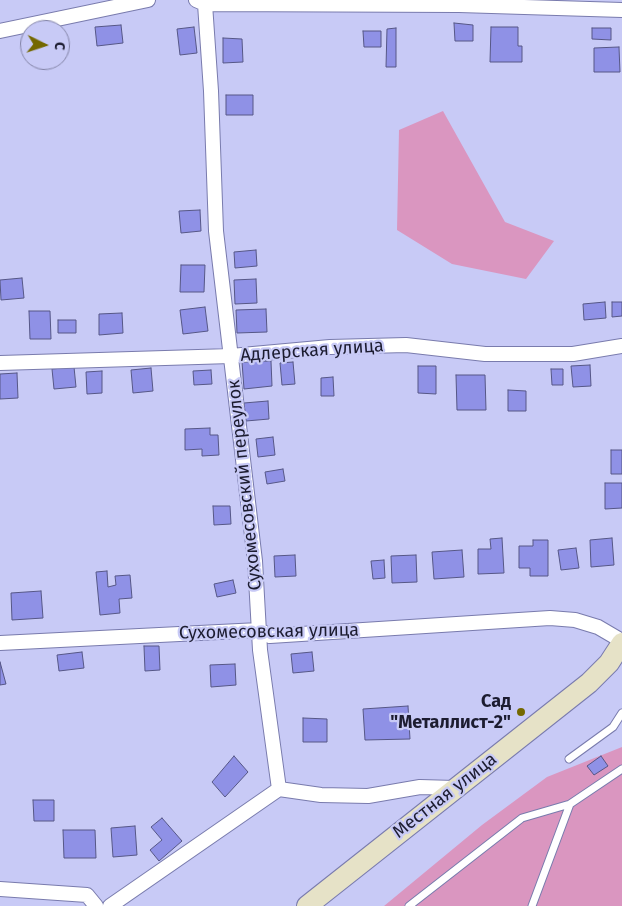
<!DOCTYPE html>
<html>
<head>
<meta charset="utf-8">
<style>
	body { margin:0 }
	#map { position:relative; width:622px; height:906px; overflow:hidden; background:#c8caf6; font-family:"Fira Sans",sans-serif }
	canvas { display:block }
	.north { position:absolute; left:20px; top:20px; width:50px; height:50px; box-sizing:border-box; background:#c8caf6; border:1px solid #8384a7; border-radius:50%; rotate:94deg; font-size:14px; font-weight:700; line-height:20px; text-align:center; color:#1c1c30 }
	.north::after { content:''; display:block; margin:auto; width:18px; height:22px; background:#746800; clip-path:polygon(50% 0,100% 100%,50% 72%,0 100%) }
</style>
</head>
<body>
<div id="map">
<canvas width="622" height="906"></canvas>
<div class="north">С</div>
</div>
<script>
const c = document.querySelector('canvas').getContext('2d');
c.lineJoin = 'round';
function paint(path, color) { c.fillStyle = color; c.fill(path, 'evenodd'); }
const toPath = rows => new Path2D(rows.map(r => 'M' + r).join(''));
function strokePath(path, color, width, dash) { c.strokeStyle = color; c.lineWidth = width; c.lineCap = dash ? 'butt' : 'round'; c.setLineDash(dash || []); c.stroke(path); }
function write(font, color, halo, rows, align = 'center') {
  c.font = font + ' "Fira Sans",sans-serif'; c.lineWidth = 4.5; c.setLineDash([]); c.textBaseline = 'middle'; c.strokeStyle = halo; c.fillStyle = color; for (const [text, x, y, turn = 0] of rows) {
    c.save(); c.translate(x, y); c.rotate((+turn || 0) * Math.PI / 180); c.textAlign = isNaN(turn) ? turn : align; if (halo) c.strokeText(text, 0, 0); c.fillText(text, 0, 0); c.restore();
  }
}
const green = toPath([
	[443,111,505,222,554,241,526,279,452,264,397,230,399,130],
	[622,747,622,906,384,906,482,825,547,777]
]);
const building = toPath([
	[454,23,473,25,473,41,455,41,454,23],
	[121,25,123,43,97,46,95,27,121,25],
	[194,27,197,53,180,55,177,29,194,27],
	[491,27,518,27,518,46,522,46,522,62,490,62,491,27],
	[396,28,396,67,386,67,387,29,396,28],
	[592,28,611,28,611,40,592,39,592,28],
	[363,31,381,31,381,47,364,47,363,31],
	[223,38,242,39,243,62,223,63,223,38],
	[619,47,620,72,594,72,594,48,619,47],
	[226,95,253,95,253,115,226,115,226,95],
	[200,210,201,231,181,233,179,211,200,210],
	[256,250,257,266,235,268,234,252,256,250],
	[181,265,205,265,204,292,180,292,181,265],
	[22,278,24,298,1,300,0,280,22,278],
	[256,279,257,303,235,304,234,280,256,279],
	[605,302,606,318,584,320,583,304,605,302],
	[612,302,622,302,622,316,612,317,612,302],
	[205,307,208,331,183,334,180,310,205,307],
	[266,309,267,332,237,333,236,310,266,309],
	[29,311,50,311,51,339,30,339,29,311],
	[122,313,123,333,99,335,99,314,122,313],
	[58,320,76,320,76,333,58,333,58,320],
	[271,361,272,386,244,389,242,362,271,361],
	[293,362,295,384,282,385,280,363,293,362],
	[590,365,591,386,573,387,571,366,590,365],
	[418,366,436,366,436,394,418,393,418,366],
	[74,367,76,387,54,389,52,369,74,367],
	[151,368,153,391,133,393,131,370,151,368],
	[551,369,563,369,563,385,552,385,551,369],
	[211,370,212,384,194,385,193,371,211,370],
	[102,371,102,393,87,394,86,372,102,371],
	[17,373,18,398,0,399,0,374,17,373],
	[456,375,485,375,486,410,457,410,456,375],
	[333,377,334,396,321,396,321,378,333,377],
	[508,390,526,391,526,411,508,411,508,390],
	[268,401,269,419,246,421,244,403,268,401],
	[210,428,210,435,218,435,219,455,202,456,202,449,185,450,185,429,210,428],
	[273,437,275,455,258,457,256,439,273,437],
	[611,450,622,450,622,474,611,474,611,450],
	[283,469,285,481,267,484,265,472,283,469],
	[605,483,622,483,622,508,605,509,605,483],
	[213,506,230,506,231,524,214,525,213,506],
	[502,538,504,573,478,574,478,549,491,549,490,539,502,538],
	[612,538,614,565,591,567,590,540,612,538],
	[533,540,548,540,548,576,530,576,530,568,519,568,519,546,533,546,533,540],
	[576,548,579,568,561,570,558,550,576,548],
	[462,550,464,577,434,579,432,552,462,550],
	[295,555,296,576,275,577,274,556,295,555],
	[416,555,417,582,392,583,391,556,416,555],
	[384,560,385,578,373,579,371,561,384,560],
	[107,571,108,587,116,585,115,576,130,575,132,598,119,599,120,613,100,615,96,572,107,571],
	[233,580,236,593,217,597,214,584,233,580],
	[41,591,43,618,12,620,11,593,41,591],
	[144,646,159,646,160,670,145,671,144,646],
	[82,652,84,668,59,671,57,655,82,652],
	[312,652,314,671,293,673,291,654,312,652],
	[0,662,6,684,0,685,0,662],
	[235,664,236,685,211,687,210,665,235,664],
	[408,706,410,739,365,740,363,709,408,706],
	[303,718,327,719,327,742,303,742,303,718],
	[234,756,248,772,225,797,212,782,234,756],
	[601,756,608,766,594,775,587,766,601,756],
	[33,800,54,800,54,821,34,821,33,800],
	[162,818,182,841,159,861,150,850,162,840,151,827,162,818],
	[135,826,137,855,113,857,111,828,135,826],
	[63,830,95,830,96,858,64,858,63,830]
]);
const lane = toPath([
	[569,759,613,727,622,713],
	[409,906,522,818,570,804],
	[532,906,570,804,622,769]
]);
const street = toPath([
	[196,0,205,4,459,5,622,10],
	[205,4,211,91,216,231,255,561,260,650,279,789,321,795,368,796,420,787,455,788],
	[0,31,148,0],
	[0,363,231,356,330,347,406,345,485,354,573,354,622,346],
	[0,643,259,630,270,636,550,618,575,620,598,627,622,641],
	[0,889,87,895,96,906],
	[110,906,279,789]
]);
const secondary = toPath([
	[307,906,589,683,609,663,622,643]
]);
const markers = [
	[521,712,5,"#746800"]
];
const streetNames = [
	["Адлерская улица",312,351,-4],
	["Сухомесовский переулок",245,485,-96],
	["Сухомесовская улица",269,632,-1],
	["Местная улица",445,796,-38]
];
const poiNames = [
	["Сад",511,702],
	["\"Металлист-2\"",511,723]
];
paint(green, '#da96c0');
paint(building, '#8f91e6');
strokePath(building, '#565786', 1);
strokePath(lane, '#797bad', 9);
strokePath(street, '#797bad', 16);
strokePath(secondary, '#797bad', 22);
strokePath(lane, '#fff', 7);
strokePath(street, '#fff', 14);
strokePath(secondary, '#e6e2c7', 20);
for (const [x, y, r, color] of markers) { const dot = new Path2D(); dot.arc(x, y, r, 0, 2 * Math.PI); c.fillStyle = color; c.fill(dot); strokePath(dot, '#c8caf6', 2); }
write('18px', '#1c1c30', '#c8caf6', streetNames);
write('bold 18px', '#1c1c30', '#c8caf6', poiNames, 'right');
</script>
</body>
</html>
